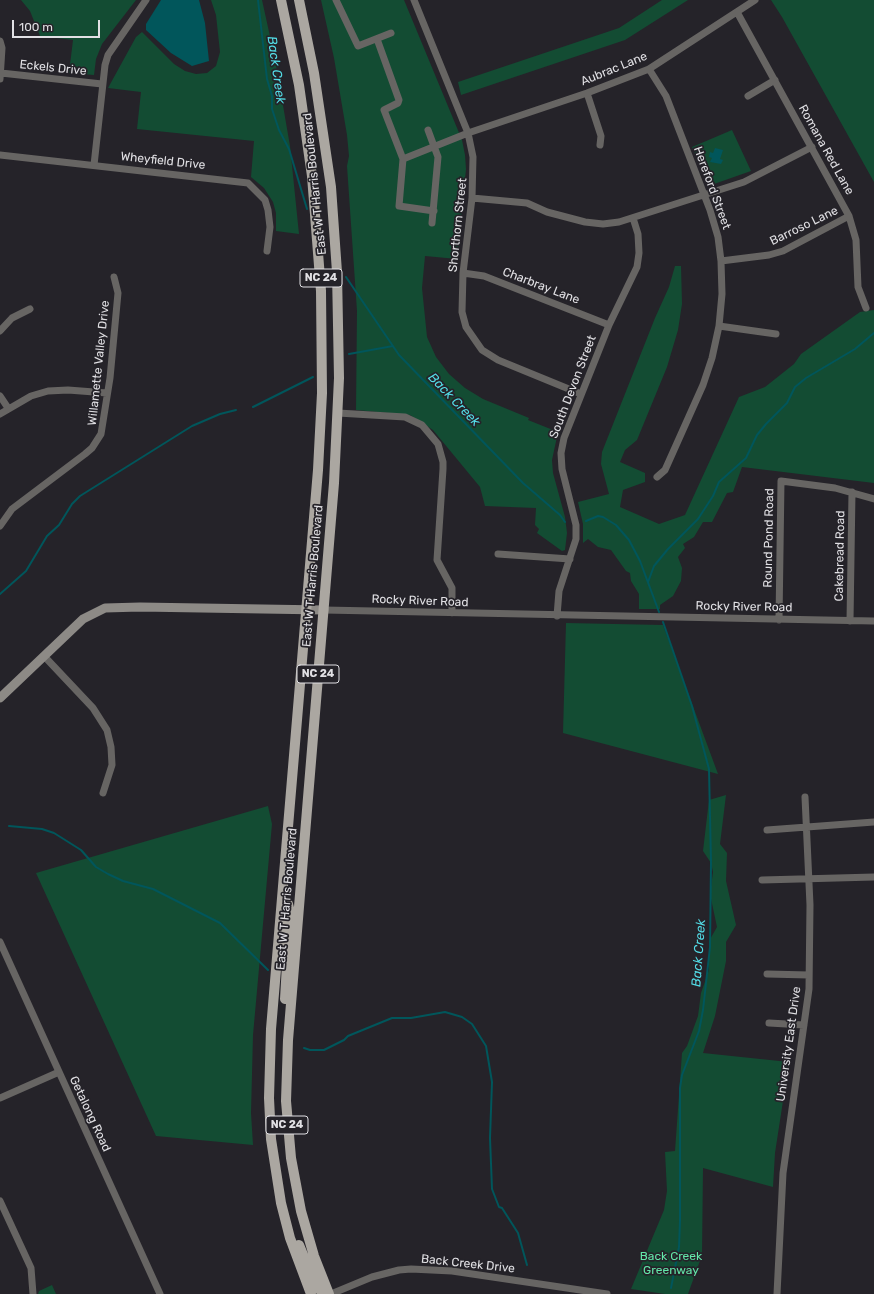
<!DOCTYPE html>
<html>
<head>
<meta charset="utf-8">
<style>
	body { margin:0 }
	#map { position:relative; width:874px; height:1294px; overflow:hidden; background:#252329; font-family:Rubik,sans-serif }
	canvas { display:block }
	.scale { position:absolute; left:12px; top:20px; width:88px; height:18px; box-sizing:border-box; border:2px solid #e1e0e4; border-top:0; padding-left:5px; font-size:12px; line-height:14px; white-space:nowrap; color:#e1e0e4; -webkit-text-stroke:3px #252329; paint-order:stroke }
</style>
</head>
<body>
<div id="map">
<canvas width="874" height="1294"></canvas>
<div class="scale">100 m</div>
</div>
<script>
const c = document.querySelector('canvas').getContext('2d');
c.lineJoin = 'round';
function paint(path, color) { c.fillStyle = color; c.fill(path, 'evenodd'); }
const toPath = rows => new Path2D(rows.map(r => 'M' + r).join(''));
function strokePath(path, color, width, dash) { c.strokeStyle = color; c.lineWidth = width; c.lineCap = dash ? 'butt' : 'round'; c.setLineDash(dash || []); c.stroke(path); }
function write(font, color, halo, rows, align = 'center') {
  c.font = font + ' Rubik,sans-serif'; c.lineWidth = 3.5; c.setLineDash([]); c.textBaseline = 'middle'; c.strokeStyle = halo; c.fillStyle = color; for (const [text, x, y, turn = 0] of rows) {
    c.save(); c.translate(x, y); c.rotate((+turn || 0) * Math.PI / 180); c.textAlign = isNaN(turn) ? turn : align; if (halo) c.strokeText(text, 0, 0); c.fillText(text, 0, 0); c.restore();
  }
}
const green = toPath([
	[21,0,136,0,102,44,96,59,94,75,69,73,73,40,40,36,30,11],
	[211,0,262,0,275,59,290,146,299,234,276,231,276,213,273,202,264,188,251,177,254,141,137,129,141,92,108,88,136,37,142,32,174,64,185,71,196,74,207,73,216,66,220,52,216,15],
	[321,0,404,0,462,140,465,155,466,169,457,259,425,256,422,288,427,337,436,357,449,374,465,388,483,399,529,418,528,420,558,432,552,460,553,473,565,517,567,533,565,550,562,551,537,533,539,529,535,525,536,508,485,506,480,487,433,430,410,415,356,410,357,311,347,166,349,156,347,135,334,58],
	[662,0,688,0,625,40,461,95,458,82,619,28],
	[771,0,874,0,874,182,782,17],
	[732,130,751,171,714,184,709,183,692,147],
	[675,266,681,266,682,304,678,330,667,367,637,440,625,450,620,462,645,473,645,482,623,490,620,507,659,524,685,515,739,397,765,387,794,364,801,354,860,312,874,310,874,483,742,467,733,492,727,493,712,522,703,522,694,537,683,544,685,548,678,557,682,568,681,581,673,596,660,605,660,609,639,609,639,594,631,581,630,573,626,571,611,550,598,547,588,539,583,543,583,524,578,502,609,494,601,464,602,452,655,318,669,287],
	[566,623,663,625,718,774,563,733],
	[726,795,720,844,727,853,726,881,736,925,726,942,726,961,715,1016,703,1053,789,1062,775,1153,773,1187,703,1168,702,1255,688,1294,665,1294,631,1289,664,1210,667,1191,665,1152,675,1151,682,1053,687,1046,698,1016,701,993,709,970,709,941,717,927,710,894,713,872,711,863,703,851,709,800],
	[268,806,272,824,253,1035,251,1113,253,1145,156,1136,36,873],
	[52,1285,56,1294,38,1294,39,1291]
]);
const water = toPath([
	[161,0,199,0,205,23,209,61,192,66,171,53,146,30,146,24],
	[715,148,723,150,720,159,723,160,721,164,710,162,712,158,709,157,710,152,713,153]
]);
const stream = toPath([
	[258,0,267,79,272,96,272,109,279,130,289,149,307,209],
	[346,277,399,355,523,483,560,515,565,522],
	[349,354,393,346],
	[253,407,313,377],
	[586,521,598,516,603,517,616,525,629,540,640,561,659,612],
	[648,582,654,566,668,549,698,519,713,496,719,482,746,458,757,435,766,424,787,403,795,387,806,378,855,349,874,333],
	[0,594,26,571,47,536,59,525,72,504,80,496,192,426,220,414,236,410],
	[663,622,692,706,709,769,711,863,710,947,703,1010,699,1031,682,1075,680,1088,680,1221,679,1247,671,1288],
	[9,826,42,829,54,833,81,850,96,867,108,874,123,881,153,889,220,923,268,970],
	[304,1048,310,1050,324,1050,344,1040,348,1036,392,1018,411,1018,445,1012,462,1017,472,1024,486,1046,492,1082,490,1138,492,1189,499,1207,502,1208,518,1233,527,1265]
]);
const street = toPath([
	[336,0,358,46,391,33],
	[414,0,468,133,473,157,472,198,463,273,462,312,466,327,482,350,498,360,581,394],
	[737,12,849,216,856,240,858,287,866,308],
	[377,39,399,100,398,103,384,110,403,159,399,206,434,211],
	[0,41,2,48,0,79],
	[649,69,666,96,710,210,718,237,721,261,722,294,719,326,712,358,703,385,665,470,657,477],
	[1,73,102,84],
	[587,93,601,136,600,145],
	[748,96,775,80],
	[428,130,438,157,432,223],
	[0,155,248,183,265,200,268,210,270,227,267,251],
	[403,159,468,133,587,93,649,69,755,0],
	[94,165,105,65,108,55,146,0],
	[472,198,527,203,547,212,585,222,603,224,619,222,744,182,812,147],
	[721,261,769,255,783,251,849,216],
	[463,273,484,276,609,325],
	[719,326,776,334],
	[0,331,12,318,30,309],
	[0,396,8,408],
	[338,413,405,417,422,425,438,444,443,462,443,469,437,560,452,588,452,613],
	[0,414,31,396,48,391,68,390,107,393],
	[0,526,12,509,85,454,92,448,101,434,110,378,118,293,114,277],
	[498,554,570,559],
	[324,610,874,621],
	[557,616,559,591,576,539,576,525,562,469,561,453,564,438,609,325,637,267,639,253,638,234,633,218],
	[779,620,781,481,835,488,874,499],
	[850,621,852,492],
	[44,656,93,708,107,730,111,747,112,765,103,793],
	[767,830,874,822],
	[762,880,874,877],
	[0,942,160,1294],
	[767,974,809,975],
	[769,1023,804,1025],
	[0,1098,59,1072],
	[0,1201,31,1268,33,1294],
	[331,1294,372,1277,399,1270,411,1269,452,1271,607,1294],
	[777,1294,783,1173,809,989,810,905,805,797]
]);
const secondary = toPath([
	[0,698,83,619,105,608,140,607,324,610]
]);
const primary = toPath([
	[281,0,299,85,312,176,321,291,322,393,318,470,271,1029,269,1098,271,1139,281,1203,290,1238,311,1294],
	[299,0,314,73,331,187,337,272,339,378,334,483,288,1040,286,1101,291,1158,301,1211,314,1256,329,1294],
	[282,901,288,904,290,912,285,999],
	[299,1245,315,1284,320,1290,328,1294]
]);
const shields = [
	[321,278,42],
	[318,674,42],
	[287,1125,42]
];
const shieldNames = [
	["NC 24",321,278],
	["NC 24",318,674],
	["NC 24",287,1125]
];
const streetNames = [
	["Eckels Drive",53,68,6],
	["Aubrac Lane",614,69,-22],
	["Romana Red Lane",826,150,61],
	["Wheyfield Drive",163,161,6],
	["East W T Harris Boulevard",315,184,-96],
	["Hereford Street",712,188,70],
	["Shorthorn Street",458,225,-84],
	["Barroso Lane",804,226,-26],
	["Charbray Lane",541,286,21],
	["Willamette Valley Drive",99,363,-84],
	["South Devon Street",573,387,-69],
	["Round Pond Road",769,538,-89],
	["Cakebread Road",840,556,-89],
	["East W T Harris Boulevard",313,576,-85],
	["Rocky River Road",420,601,2],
	["Rocky River Road",744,607,1],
	["East W T Harris Boulevard",287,899,-85],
	["University East Drive",789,1044,-82],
	["Getalong Road",90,1114,65],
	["Back Creek Drive",468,1264,6]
];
const parkNames = [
	["Back Creek",671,1257],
	["Greenway",671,1271]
];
const waterNames = [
	["Back Creek",276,70,82],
	["Back Creek",454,400,46],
	["Back Creek",699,953,-86]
];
paint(green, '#134c33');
paint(water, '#01565b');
strokePath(stream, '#01565b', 2);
strokePath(street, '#676563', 7);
strokePath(secondary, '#8d8a86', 9);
strokePath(primary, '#aba7a1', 10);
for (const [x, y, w] of shields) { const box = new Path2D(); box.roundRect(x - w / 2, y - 9, w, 18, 3); c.fillStyle = '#252329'; c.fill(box); strokePath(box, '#e1e0e4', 1); }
write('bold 11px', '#e1e0e4', null, shieldNames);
write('12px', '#e1e0e4', '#252329', streetNames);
write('12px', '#63e7a9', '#252329', parkNames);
write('italic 13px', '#53dce6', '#252329', waterNames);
</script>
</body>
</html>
